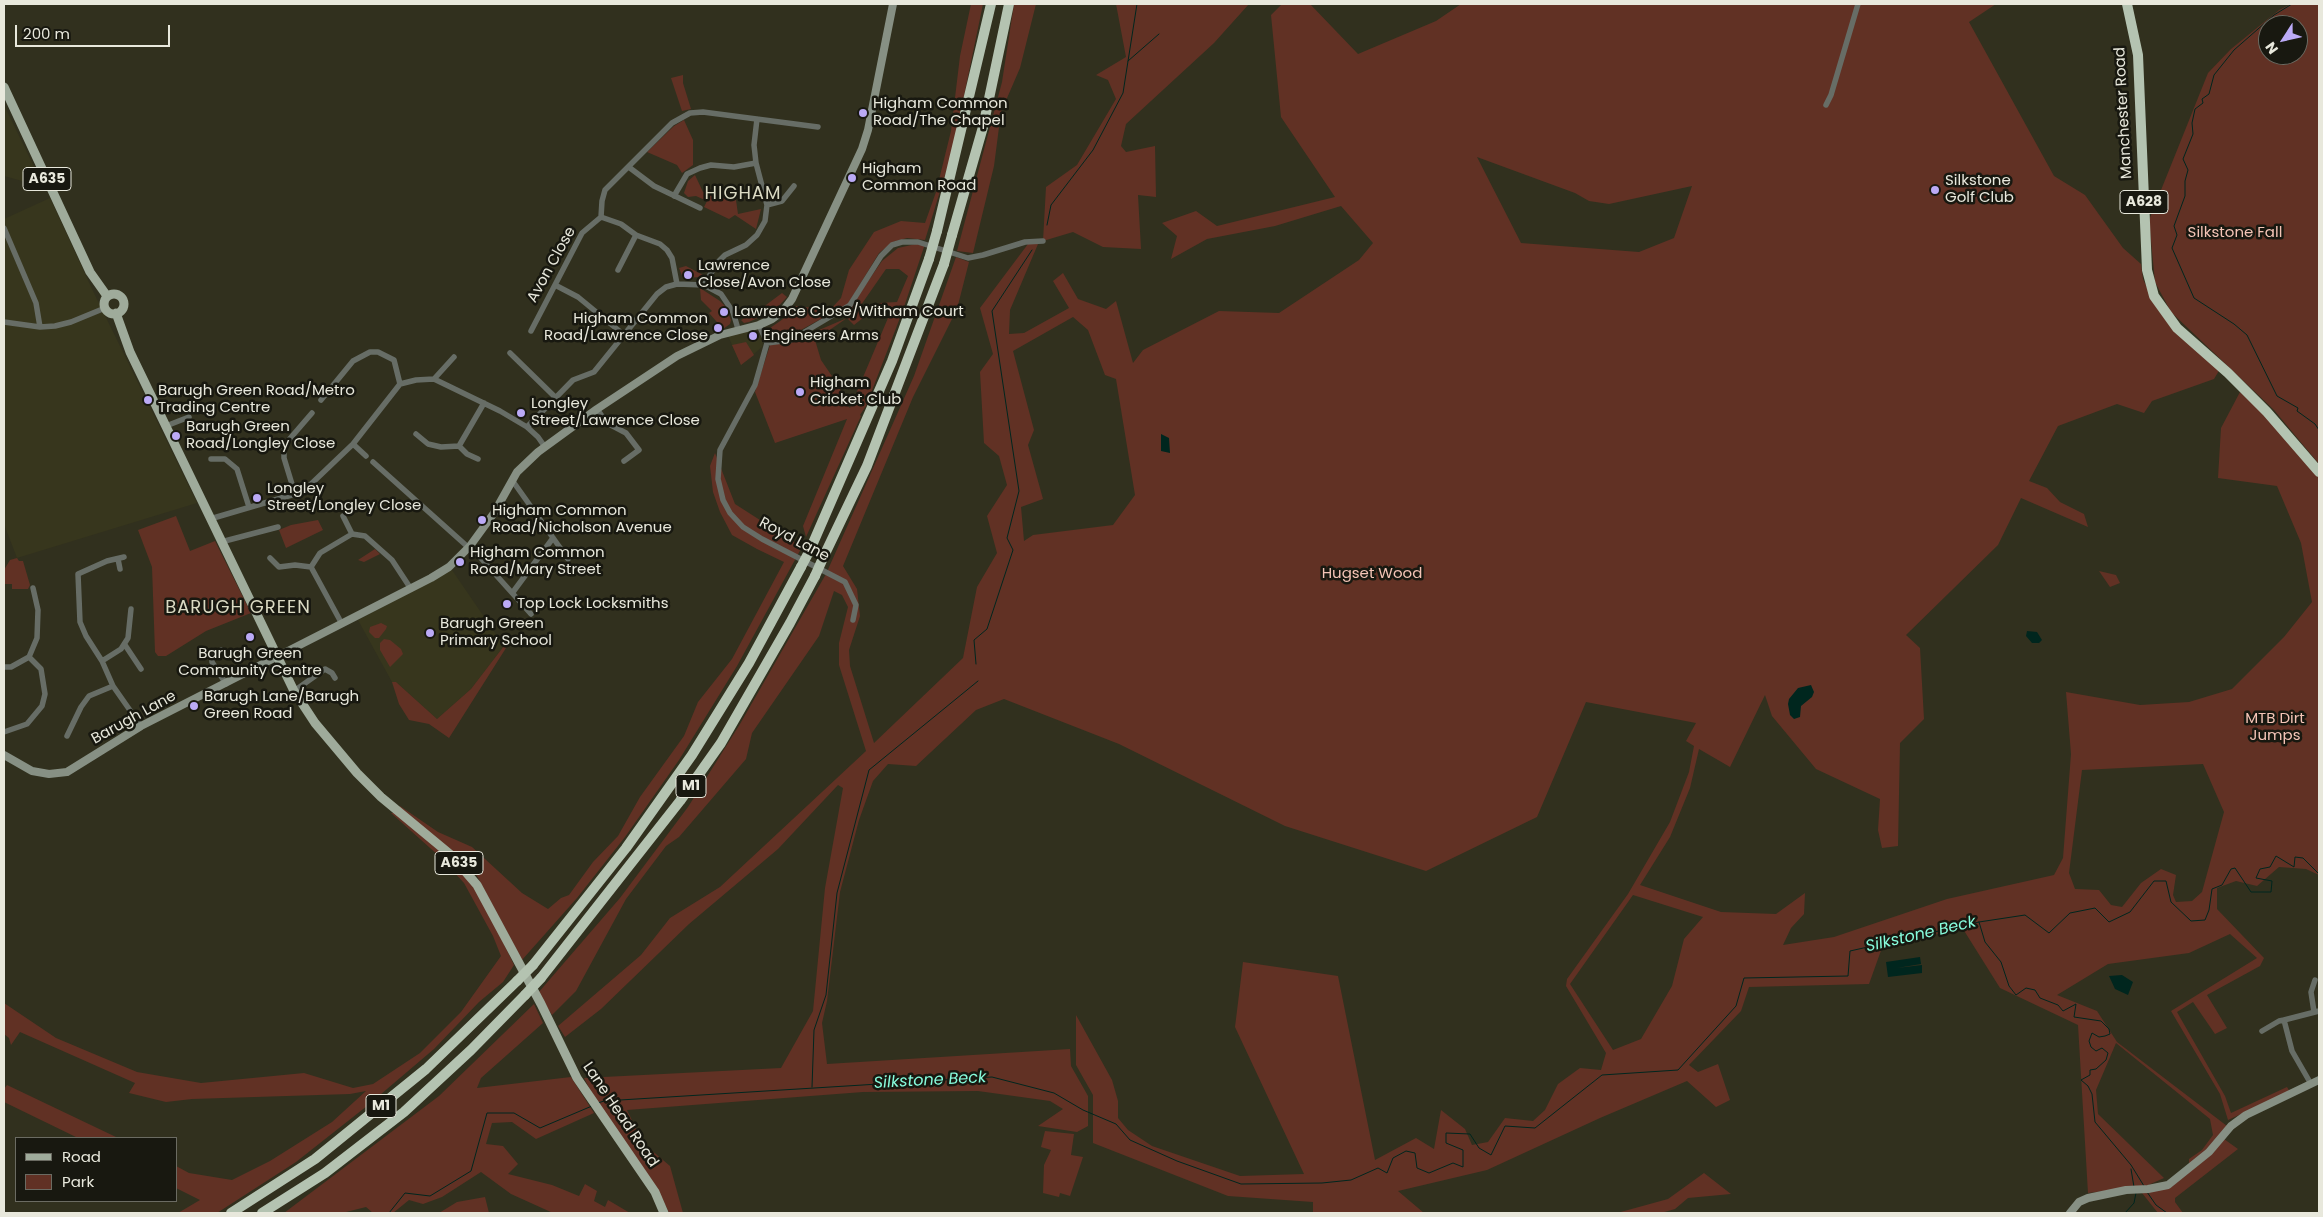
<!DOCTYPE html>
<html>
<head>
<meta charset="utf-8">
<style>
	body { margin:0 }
	#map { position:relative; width:2323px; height:1217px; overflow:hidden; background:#31301e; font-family:Poppins,sans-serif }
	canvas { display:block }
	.frame { position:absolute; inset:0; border:5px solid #e8e8dc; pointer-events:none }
	.legend { position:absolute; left:15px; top:1137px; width:162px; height:65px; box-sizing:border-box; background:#181810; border:1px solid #6b6b62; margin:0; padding:6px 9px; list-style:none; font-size:15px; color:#e8e8dc }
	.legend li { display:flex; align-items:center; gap:10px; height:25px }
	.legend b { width:25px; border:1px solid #6b6b62 }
	.north { position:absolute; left:2258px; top:15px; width:50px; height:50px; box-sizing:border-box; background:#181810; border:1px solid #6b6b62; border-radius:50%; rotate:235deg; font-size:14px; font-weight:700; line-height:20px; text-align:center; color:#e8e8dc }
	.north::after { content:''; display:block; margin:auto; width:18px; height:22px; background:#bbaaf6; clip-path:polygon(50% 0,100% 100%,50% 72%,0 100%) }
	.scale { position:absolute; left:15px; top:25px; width:155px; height:22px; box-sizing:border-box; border:2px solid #e8e8dc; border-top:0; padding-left:6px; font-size:15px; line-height:18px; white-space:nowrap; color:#e8e8dc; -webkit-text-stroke:4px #181810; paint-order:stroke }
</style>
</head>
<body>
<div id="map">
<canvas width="2323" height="1217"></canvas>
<div class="frame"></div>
<ul class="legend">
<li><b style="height:6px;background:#9fab9b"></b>Road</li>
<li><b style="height:14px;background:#613124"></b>Park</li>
</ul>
<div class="north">N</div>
<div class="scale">200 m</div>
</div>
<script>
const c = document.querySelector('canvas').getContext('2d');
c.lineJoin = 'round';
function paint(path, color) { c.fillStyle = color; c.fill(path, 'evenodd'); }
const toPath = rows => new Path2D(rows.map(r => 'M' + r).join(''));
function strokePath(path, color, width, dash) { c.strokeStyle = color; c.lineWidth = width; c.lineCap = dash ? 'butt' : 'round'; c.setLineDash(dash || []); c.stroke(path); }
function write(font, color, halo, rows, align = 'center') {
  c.font = font + ' Poppins,sans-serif'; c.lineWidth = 5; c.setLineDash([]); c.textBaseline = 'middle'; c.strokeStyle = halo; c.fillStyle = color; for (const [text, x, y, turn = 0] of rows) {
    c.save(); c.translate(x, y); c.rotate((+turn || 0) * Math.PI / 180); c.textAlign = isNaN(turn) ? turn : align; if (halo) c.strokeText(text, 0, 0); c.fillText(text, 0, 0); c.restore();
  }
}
const built = toPath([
	[4,105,44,187,4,176],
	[50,198,93,291,197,503,17,558,4,524,4,219],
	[754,328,763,339,762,347,741,365,728,336],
	[452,570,504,646,471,689,437,719,396,682,392,682,358,620]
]);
const green = toPath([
	[971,4,983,4,953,149,925,240,907,238,893,242,879,253,848,304,790,336,768,337,770,328,783,319,796,306,815,308,827,313,841,298,849,270,874,232,901,221,925,223,936,192,951,131,960,56],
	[1014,4,1036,4,1020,68,1001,112,994,166,973,253,957,251,1002,82],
	[1116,4,1249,4,1214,43,1126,124,1121,146,1126,152,1155,146,1156,197,1138,195,1141,249,1103,247,1073,232,1043,241,1046,187,1077,165,1116,99,1108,80,1096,75,1126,57],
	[1282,4,1310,4,1358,54,1436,21,1461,4,1996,4,1969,22,2054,176,2085,195,2123,248,2141,264,2143,279,2151,296,2220,369,2214,379,2152,401,2144,413,2117,404,2058,426,2029,481,2047,488,2060,502,2084,514,2088,527,2021,498,1998,545,1906,635,1920,648,1924,719,1900,743,1898,846,1882,848,1878,830,1880,799,1816,769,1772,716,1765,695,1730,767,1699,749,1690,788,1670,837,1640,885,1721,912,1776,914,1805,893,1804,914,1791,928,1783,945,1834,937,1947,899,2054,875,2063,858,2071,754,2066,692,2140,705,2189,702,2232,689,2284,637,2312,602,2301,543,2277,486,2218,478,2221,428,2240,392,2266,416,2319,478,2319,875,2306,869,2279,867,2257,886,2236,881,2217,888,2217,909,2264,958,2260,966,2207,995,2227,1028,2215,1034,2193,1002,2177,1012,2225,1096,2231,1113,2287,1087,2290,1092,2228,1120,2220,1094,2171,1011,2257,958,2230,934,2189,953,2108,964,2057,995,2097,1011,2117,1042,2227,1126,2207,1152,2189,1166,2189,1159,2202,1150,2213,1135,2210,1119,2116,1043,2096,1090,2098,1114,2164,1178,2146,1186,2088,1193,2078,1025,2000,988,1963,929,1883,945,1869,984,1749,987,1741,1011,1689,1065,1698,1072,1718,1064,1730,1100,1716,1107,1687,1081,1600,1118,1487,1170,1398,1191,1424,1213,1313,1213,1313,1202,1228,1196,1093,1143,1093,1095,1076,1065,1076,1015,1112,1080,1118,1101,1118,1118,1128,1130,1152,1146,1240,1176,1304,1174,1235,1027,1243,962,1338,976,1375,1160,1416,1138,1434,1149,1441,1110,1465,1129,1472,1145,1488,1142,1505,1118,1533,1121,1545,1110,1558,1084,1580,1068,1601,1070,1606,1053,1566,986,1567,979,1628,894,1670,822,1689,772,1694,746,1686,741,1696,723,1586,702,1537,817,1426,871,1285,826,1119,744,1004,699,976,710,916,766,888,764,873,781,859,820,840,892,827,1001,822,1023,827,1064,1070,1049,1071,1066,1088,1096,1088,1126,1077,1132,1038,1126,1063,1109,1050,1101,978,1091,863,1092,627,1110,643,1143,670,1166,683,1213,669,1213,658,1189,596,1101,584,1078,781,1068,813,1011,825,888,843,788,838,785,778,849,689,924,601,1009,565,1037,558,1026,641,955,670,918,720,887,866,751,839,665,839,643,848,607,842,595,834,591,819,636,752,733,746,759,679,837,666,846,626,899,576,991,552,1015,538,993,620,898,688,807,740,724,826,574,914,376,956,257,969,262,957,309,913,397,843,566,857,589,860,616,849,650,850,666,874,743,963,658,977,587,997,553,987,516,1007,485,999,456,984,443,980,372,993,354,980,308,1028,244,1038,244,1010,310,1009,334,1024,333,1069,308,1053,281,1063,273,1078,299,1106,309,1116,301,1133,363,1143,350,1219,311,1279,313,1359,260,1373,243,1341,206,1275,226,1207,239,1171,259,1177,236,1162,223,1196,211,1217,226,1335,197,1281,117,1271,15],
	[1477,157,1575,193,1589,201,1609,204,1692,186,1674,238,1639,252,1521,243],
	[1073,317,1088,330,1105,375,1116,379,1135,495,1113,525,1033,535,1024,541,1021,507,1043,499,1028,445,1034,430,1013,351],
	[2203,764,2224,812,2202,892,2192,901,2176,902,2173,895,2176,875,2161,869,2141,883,2122,907,2111,905,2099,890,2075,889,2069,873,2082,770],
	[1633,895,1703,917,1684,939,1672,986,1641,1039,1613,1050,1570,984],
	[2291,4,2319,4,2319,464,2274,410,2171,312,2155,282,2149,220,2208,73,2231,49,2279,10],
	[2268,25,2298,25,2298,55,2268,55],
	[683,75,683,83,691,109,682,111,671,78],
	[684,120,693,140,693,165,682,173,677,165,647,152,674,126],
	[695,175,703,192,735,193,738,214,761,209,756,229,735,215,729,219,704,207,707,201,696,196,688,197,684,193,688,181],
	[916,244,925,244,903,310,866,406,860,415,861,416,806,537,803,526,847,419,775,443,755,392,770,345,791,342,847,318,857,297,882,261,898,248],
	[886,269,899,269,908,276,897,302,879,303,888,318,850,408,842,401,840,388,821,360,815,340,847,318,854,325,868,314,861,305],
	[686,266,703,275,702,277,683,278,679,268],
	[700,288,720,301,725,306,731,320,730,324,723,329,709,313,712,311,701,300],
	[782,293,787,297,775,310,749,322,744,323,741,320,758,311],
	[746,342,754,355,741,365,732,345],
	[715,453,735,504,802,547,737,666,679,760,625,837,577,898,522,960,477,876,437,838,399,808,400,806,438,832,472,847,522,893,548,909,561,898,569,895,593,862,618,836,640,797,684,736,698,702,732,659,784,562,757,549,732,535,720,512,713,492,710,466],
	[176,516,190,551,215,541,251,613,206,631,166,656,158,656,155,652,152,567,138,530],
	[318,520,323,530,286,548,279,530,291,525],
	[375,549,380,554,364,562,358,560],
	[17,558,19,561,23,561,30,585,28,589,12,589,12,584,4,584,4,570,10,560],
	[2099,571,2116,575,2120,583,2110,587],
	[381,623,387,626,386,629,379,638,375,638,369,632,370,627],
	[384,639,390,640,401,649,403,654,390,667,380,650,380,643],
	[504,646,506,648,449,738,429,724,409,720,399,704,392,682,396,682,437,719,471,689],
	[391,813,394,813,435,845,472,884,492,919,514,965,503,982,479,1002,434,1049,367,1106,296,1162,217,1213,178,1213,200,1200,176,1188,176,1166,189,1173,232,1180,270,1161,332,1122,366,1091,350,1094,192,1099,166,1102,129,1093,135,1083,20,1032,11,1045,9,1038,4,1034,4,1003,56,1038,137,1072,201,1083,304,1073,353,1088,373,1084,420,1053,461,1012,501,956,493,936,464,883,439,856],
	[534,1004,543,1023,481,1078,477,1088,571,1077,594,1113,536,1139,512,1122,492,1123,486,1144,503,1146,518,1164,508,1174,552,1185,579,1196,585,1184,597,1191,594,1201,605,1207,608,1200,630,1213,553,1213,511,1194,481,1172,442,1197,423,1204,409,1200,393,1213,373,1213,366,1207,342,1213,284,1213,439,1096],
	[7,1085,116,1137,119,1138,78,1138,4,1102,4,1089],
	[1045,1131,1074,1134,1071,1155,1083,1157,1070,1196,1060,1193,1059,1197,1043,1193,1044,1165,1051,1150,1041,1147],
	[2224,1139,2238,1149,2175,1198,2175,1202,2183,1213,2158,1213,2142,1193,2171,1187,2212,1154],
	[1704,1173,1731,1194,1688,1198,1675,1209,1661,1213,1617,1213,1668,1199],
	[485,1197,489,1213,439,1213,457,1202]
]);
const water = toPath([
	[1161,434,1169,438,1170,453,1161,451],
	[2027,631,2037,632,2042,640,2039,643,2032,643,2026,636],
	[1811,685,1814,692,1812,697,1801,706,1800,717,1794,719,1790,715,1788,704,1789,699,1798,688],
	[1920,957,1921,964,1897,968,1922,965,1922,973,1888,977,1886,962],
	[2122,975,2133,982,2128,995,2115,989,2109,976]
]);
const stream = toPath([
	[2292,4,2274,15,2234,50,2214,75,2209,94,2202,99,2203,103,2195,109,2192,123,2193,134,2183,159,2188,170,2185,181,2185,196,2174,226,2177,235,2172,248,2194,298,2234,324,2247,335,2277,396,2298,408,2297,411,2315,424,2319,430],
	[1128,61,1159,34],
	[1047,225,1051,205,1093,150,1123,93,1137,4],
	[976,664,974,640,987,629,1013,550,1007,538,1019,491,992,311,1032,250],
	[1979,922,1985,942,2001,962,2009,986,2016,995,2026,988,2035,990,2040,998,2058,1005,2063,1011,2076,1004,2074,1017,2101,1021,2109,1029,2110,1034,2105,1036,2099,1037,2092,1033,2089,1041,2091,1047,2096,1051,2102,1048,2108,1053,2106,1060,2096,1069,2090,1070,2090,1075,2081,1080,2088,1086,2092,1094,2095,1122,2131,1165,2144,1186],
	[812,1087,814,1030,826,995,837,893,869,770,978,681],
	[598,1103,604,1101,992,1077,1054,1093,1083,1110,1116,1124,1130,1140,1177,1161,1241,1184,1322,1183,1351,1180,1378,1168,1387,1173,1393,1158,1406,1151,1415,1153,1417,1168,1429,1173,1453,1163,1463,1167,1463,1150,1446,1143,1446,1133,1470,1134,1479,1148,1491,1155,1505,1126,1535,1128,1602,1075,1678,1070,1736,1006,1744,978,1848,976,1850,951,1979,922,2025,915,2049,933,2070,913,2095,908,2109,922,2130,912,2154,881,2166,881,2171,902,2191,921,2205,920,2209,910,2212,889,2222,885,2231,869,2235,868,2251,892,2271,892,2272,881,2256,878,2260,869,2270,867,2276,856,2294,867,2295,857,2303,858,2319,874],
	[2131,1169,2134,1187],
	[2147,1192,2156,1205,2167,1213],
	[389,1213,405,1193,430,1196,471,1171,487,1113,514,1113,540,1128,592,1106],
	[2125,1213,2134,1203,2136,1193]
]);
const street = toPath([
	[1826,105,1831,95,1858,4],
	[630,168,654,186,700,208],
	[674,196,687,174,700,168,711,165,734,167,756,163],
	[767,205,782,201,794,186],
	[601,217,602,201,605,190,672,123,690,113,703,112,818,127],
	[4,228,36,303,40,327],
	[618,270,636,235],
	[555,285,578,297,623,334],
	[704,285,717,263,725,255,746,245,757,235,765,221,767,205,756,163,754,145,757,119],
	[4,322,40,327,55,326,71,322,105,308],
	[759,325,767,343,791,340,850,305,881,256,892,245,902,242,918,242,968,258,983,255,1025,242,1043,241],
	[531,331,582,233,601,217,621,224,636,235,660,244,667,250,672,258,677,284],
	[767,343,755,385,720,450,718,479,723,500,730,513,743,527,762,539,845,582,856,605,853,620],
	[510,353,555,397],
	[434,379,454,357],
	[321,400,353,361,370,352,378,352,394,360,400,384],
	[597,409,607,423,626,433,639,450,624,461],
	[166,426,189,417],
	[527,427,573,380,594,372,657,294,666,287,677,284,704,285,721,294,733,312,738,329],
	[416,434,428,444,441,447,459,446,467,454,478,459],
	[353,444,366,456],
	[459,446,484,403],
	[211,459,225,459,237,469,249,507],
	[373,462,469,548],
	[512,480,568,559],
	[295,494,284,458,284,449,287,442,312,413],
	[343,516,352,534],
	[210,519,295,494,309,486,353,444,400,384,416,380,434,379,500,411,527,427,538,437,545,447],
	[221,542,278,527],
	[470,546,531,614],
	[124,557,107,561,78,574,80,622,86,636,102,661,113,686,141,726],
	[270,558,279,567,295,565,311,567],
	[118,559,120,569],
	[513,592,553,538],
	[342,624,311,567,320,553,352,534,365,536,392,560,411,589],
	[125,645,141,669],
	[221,650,212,658,212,662,226,684],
	[102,661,121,649,128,638,131,609],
	[4,667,11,667,29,657],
	[294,691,325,669,332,673,335,678],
	[4,732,27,724,42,706,45,694,41,669,29,657,37,638,38,610,33,588],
	[67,736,81,707,89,696,113,686],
	[2314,1012,2311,992,2315,980],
	[2262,1031,2279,1021,2284,1020],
	[2311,1084,2292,1051,2284,1020,2319,1011]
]);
const secondary = toPath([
	[4,755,32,771,49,774,67,772,141,726,431,578,449,567,470,546,494,513,517,472,538,452,597,409,677,356,720,335,759,325,772,319,783,311,792,299,862,149,868,130,893,4],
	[2070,1213,2079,1202,2088,1198,2126,1190,2148,1189,2168,1185,2209,1152,2231,1126,2246,1115,2319,1080]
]);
const primary = toPath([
	[4,87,90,272,107,296],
	'104 304a10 10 0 1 1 20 0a10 10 0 1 1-20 0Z',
	[116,313,130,352,294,691,315,723,357,773,381,797,451,855,477,885,541,1004,577,1078,655,1192,664,1213]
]);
const highway = toPath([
	[2127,4,2138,55,2147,270,2154,296,2177,328,2228,373,2267,412,2319,472],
	[937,231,991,4],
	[952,235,983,127,1009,4],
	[810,550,892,361,929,259],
	[823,558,867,466,944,264],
	[533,965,626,848,692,755,749,663,801,567],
	[541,978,680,801,721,743,790,623,815,576],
	[231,1213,315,1159,426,1069,517,981],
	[262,1213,325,1173,404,1112,471,1050,525,995]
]);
const highwayBridge = toPath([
	[929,259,937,231],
	[944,264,952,235],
	[801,567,810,550],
	[815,576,823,558],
	[517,981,533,965],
	[525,995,541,978]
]);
const markers = [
	[863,113,5,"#bbaaf6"],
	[852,178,5,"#bbaaf6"],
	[1935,190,5,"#bbaaf6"],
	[688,275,5,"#bbaaf6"],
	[724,312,5,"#bbaaf6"],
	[718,328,5,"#bbaaf6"],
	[753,336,5,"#bbaaf6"],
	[800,392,5,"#bbaaf6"],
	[148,400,5,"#bbaaf6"],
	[521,413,5,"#bbaaf6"],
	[176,436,5,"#bbaaf6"],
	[257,498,5,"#bbaaf6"],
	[482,520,5,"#bbaaf6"],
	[460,562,5,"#bbaaf6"],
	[507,604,5,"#bbaaf6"],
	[430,633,5,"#bbaaf6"],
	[250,637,5,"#bbaaf6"],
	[194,706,5,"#bbaaf6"]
];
const shields = [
	[47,179,48],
	[2144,202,48],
	[691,786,30],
	[459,863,48],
	[381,1106,30]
];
const shieldNames = [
	["A635",47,179],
	["A628",2144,202],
	["M1",691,786],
	["A635",459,863],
	["M1",381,1106]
];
const poiNames = [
	["Higham Common",873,104],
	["Road/The Chapel",873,121],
	["Higham",862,169],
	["Common Road",862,186],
	["Silkstone",1945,181],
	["Golf Club",1945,198],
	["Lawrence",698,266],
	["Close/Avon Close",698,283],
	["Lawrence Close/Witham Court",734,312],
	["Higham Common",708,319,"right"],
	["Road/Lawrence Close",708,336,"right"],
	["Engineers Arms",763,336],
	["Higham",810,383],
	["Cricket Club",810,400],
	["Barugh Green Road/Metro",158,391],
	["Trading Centre",158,408],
	["Longley",531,404],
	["Street/Lawrence Close",531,421],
	["Barugh Green",186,427],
	["Road/Longley Close",186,444],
	["Longley",267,489],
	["Street/Longley Close",267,506],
	["Higham Common",492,511],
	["Road/Nicholson Avenue",492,528],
	["Higham Common",470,553],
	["Road/Mary Street",470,570],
	["Top Lock Locksmiths",517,604],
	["Barugh Green",440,624],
	["Primary School",440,641],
	["Barugh Green",250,654,"center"],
	["Community Centre",250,671,"center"],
	["Barugh Lane/Barugh",204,697],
	["Green Road",204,714]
];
const streetNames = [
	["Manchester Road",2124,113,-93],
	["Avon Close",552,265,-61],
	["Royd Lane",794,540,28],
	["Barugh Lane",134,718,-29],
	["Lane Head Road",620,1115,56]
];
const parkNames = [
	["Silkstone Fall",2235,233],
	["Hugset Wood",1372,574],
	["MTB Dirt",2275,719],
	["Jumps",2275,736]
];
const waterNames = [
	["Silkstone Beck",1921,935,-13],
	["Silkstone Beck",930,1081,-3]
];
const quarterNames = [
	["HIGHAM",743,194],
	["BARUGH GREEN",238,608]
];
paint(built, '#37361d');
paint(green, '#613124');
paint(water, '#00261e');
strokePath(stream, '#00261e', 1);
strokePath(street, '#676d66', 5.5);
strokePath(secondary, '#879084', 8);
strokePath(primary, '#9fab9b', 9);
strokePath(highway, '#b4c3b1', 10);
strokePath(highwayBridge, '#b4c3b1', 10);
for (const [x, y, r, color] of markers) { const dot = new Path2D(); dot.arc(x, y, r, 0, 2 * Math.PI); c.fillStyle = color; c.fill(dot); strokePath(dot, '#181810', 2); }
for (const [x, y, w] of shields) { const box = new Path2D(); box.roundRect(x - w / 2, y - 11.5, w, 23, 4); c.fillStyle = '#181810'; c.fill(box); strokePath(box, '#e8e8dc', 1); }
write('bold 14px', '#e8e8dc', null, shieldNames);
write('15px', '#e8e8dc', '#181810', poiNames, 'left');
write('15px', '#e8e8dc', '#181810', streetNames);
write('15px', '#f4c4b6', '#181810', parkNames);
write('italic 16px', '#87fcdc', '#181810', waterNames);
c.letterSpacing = '1px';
write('18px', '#dbdac3', '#181810', quarterNames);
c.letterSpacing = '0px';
</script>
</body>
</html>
